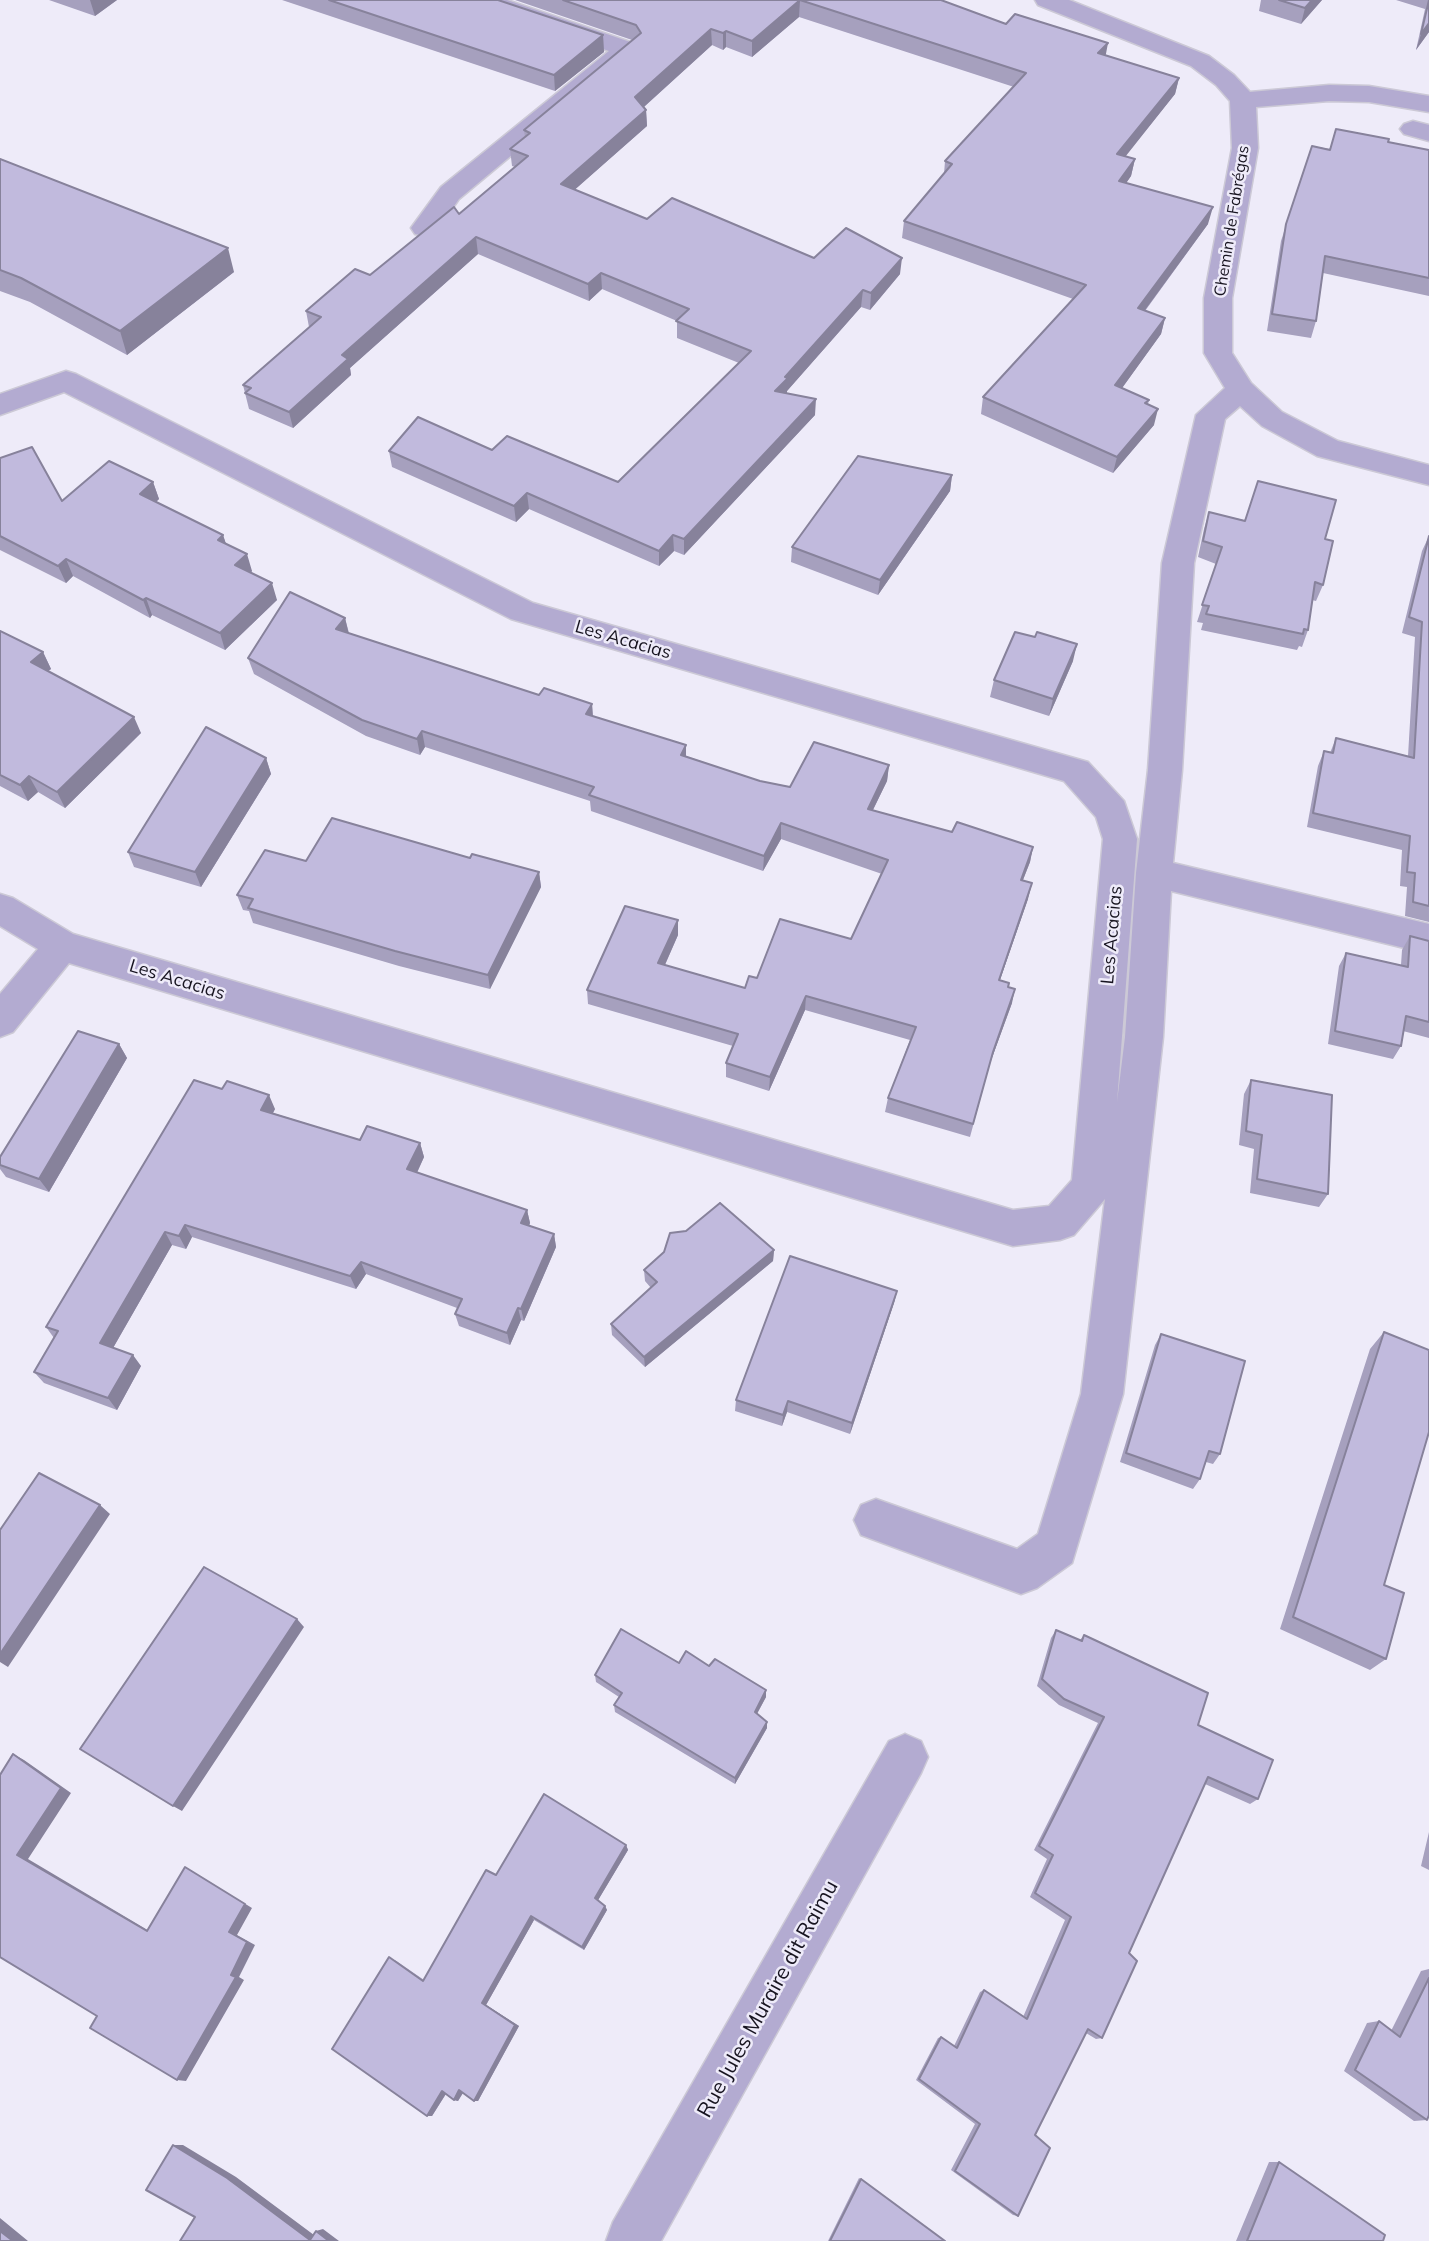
<!DOCTYPE html>
<html>
<head>
<meta charset="utf-8">
<style>
	body { margin:0 }
	canvas { display:block; background:#eeebf9 }
</style>
</head>
<body>
<canvas width="1429" height="2241"></canvas>
<script>
const c = document.querySelector('canvas').getContext('2d');
c.lineJoin = 'round';
const toPath = rows => new Path2D(rows.map(r => 'M' + r).join(''));
function strokePath(path, color, width, dash) { c.strokeStyle = color; c.lineWidth = width; c.lineCap = dash ? 'butt' : 'round'; c.setLineDash(dash || []); c.stroke(path); }
function paint(path, color) { c.fillStyle = color; c.fill(path, 'evenodd'); }
function write(font, color, halo, rows, align = 'center') {
  c.font = font + ' Mulish,sans-serif'; c.lineWidth = 5; c.setLineDash([]); c.textBaseline = 'middle'; c.strokeStyle = halo; c.fillStyle = color; for (const [text, x, y, turn = 0] of rows) {
    c.save(); c.translate(x, y); c.rotate((+turn || 0) * Math.PI / 180); c.textAlign = isNaN(turn) ? turn : align; if (halo) c.strokeText(text, 0, 0); c.fillText(text, 0, 0); c.restore();
  }
}
const minor = toPath([
	[471,0,507,0,636,44,639,49,459,199,435,234,425,236,415,234,411,228,441,187,609,51,474,5,471,0],
	[1035,0,1069,0,1209,56,1234,75,1250,92,1329,85,1369,86,1429,96,1429,112,1369,102,1329,101,1256,107,1258,148,1232,298,1232,353,1251,383,1282,412,1338,441,1429,465,1429,485,1317,456,1262,426,1240,406,1225,419,1194,563,1182,770,1173,863,1429,924,1429,954,1171,891,1163,1037,1123,1394,1072,1563,1037,1588,1021,1594,861,1535,854,1520,861,1505,876,1499,1017,1549,1038,1534,1081,1394,1105,1199,1074,1235,1060,1240,1013,1246,69,963,13,1032,0,1037,0,994,38,949,0,926,0,894,13,898,73,934,1013,1210,1049,1206,1072,1180,1103,839,1096,817,1064,781,511,619,64,392,0,415,0,394,66,371,76,374,533,603,1088,762,1124,801,1137,839,1117,1102,1125,1037,1136,873,1148,770,1162,563,1196,415,1225,388,1204,353,1204,298,1232,148,1230,101,1216,85,1191,66,1038,5,1035,0],
	[1413,121,1429,125,1429,141,1404,134,1400,129,1404,124,1413,121],
	[905,1734,921,1741,928,1757,921,1773,661,2241,606,2241,613,2222,889,1741,905,1734]
]);
const wall = toPath([
	[49,0,117,0,95,16],
	[282,0,498,0,603,35,604,52,555,91],
	[515,0,941,0,1006,24,1179,78,1175,94,1125,156,1135,159,1131,176,1126,183,1208,224,1145,311,1165,318,1161,334,1122,388,1149,400,1148,404,1154,425,1113,473,981,414,983,397,1073,299,902,238,904,221,944,174,945,161,1014,87,799,17,752,57,726,47,723,50,712,45,644,107,646,110,647,126,574,190,647,219,814,258,900,274,870,310,861,307,787,391,787,393,815,415,684,555,674,551,659,566,529,509,516,522,392,467,389,451,492,450,618,482,739,363,677,338,677,321,602,289,589,301,478,254,350,368,351,375,293,428,249,409,243,385,309,327,306,311,370,275,459,214,515,167,512,166,510,149,525,137,524,130,632,40],
	[1261,0,1322,0,1301,24,1259,11],
	[1396,0,1429,0,1429,32,1416,50,1425,9],
	[1336,129,1388,142,1429,150,1429,296,1323,273,1316,321,1311,338,1267,331,1281,241,1312,146,1330,149],
	[0,159,234,272,127,355,30,302,0,291],
	[0,458,62,501,153,482,159,499,156,502,223,535,226,544,252,571,251,573,277,600,225,650,152,615,150,618,73,576,66,583,0,550],
	[952,475,950,491,878,595,791,562,792,547],
	[1209,512,1325,539,1323,585,1316,601,1312,600,1308,630,1302,647,1299,646,1297,650,1201,630,1203,623,1197,622,1216,564,1198,557,1204,529],
	[1429,536,1429,922,1405,916,1407,887,1400,886,1402,850,1307,827,1318,766,1324,751,1330,753,1336,738,1408,756,1415,637,1402,633,1422,551],
	[345,618,349,633,539,695,592,704,593,716,686,745,686,756,760,781,790,787,889,765,887,781,873,810,952,832,1033,847,1030,862,1023,880,1028,899,1000,980,1008,987,1012,1003,989,1066,970,1137,885,1112,888,1098,910,1040,805,1010,769,1091,726,1077,726,1063,733,1046,588,1004,587,990,678,920,678,935,665,965,745,988,757,978,851,939,882,874,781,839,763,871,591,811,590,801,425,747,420,755,366,736,254,674,248,658],
	[0,631,43,652,51,669,48,671,141,733,65,808,38,792,28,801,0,786],
	[1073,661,1049,716,990,697,994,680],
	[266,758,271,774,201,887,134,867,128,852],
	[470,858,539,872,541,887,490,989,399,966,253,923,249,911,243,910,237,895,306,861],
	[1410,936,1429,941,1429,1038,1403,1031,1401,1046,1393,1059,1328,1044,1339,966,1346,953,1401,965,1402,950],
	[119,1044,127,1058,49,1192,6,1177,0,1169,0,1157],
	[1251,1080,1328,1194,1319,1207,1250,1193,1254,1149,1239,1145,1244,1094],
	[222,1089,275,1109,273,1113,360,1140,420,1143,424,1157,417,1173,527,1210,530,1223,529,1226,554,1234,556,1247,524,1321,521,1320,510,1345,459,1326,455,1314,457,1308,366,1274,356,1289,192,1237,186,1249,172,1245,113,1348,141,1366,117,1410,44,1383,34,1372,54,1338,46,1327],
	[774,1250,773,1261,645,1367,612,1335,611,1324,651,1288,645,1281,644,1270],
	[897,1291,894,1303,850,1434,787,1412,782,1426,735,1411,736,1400],
	[1384,1332,1384,1585,1386,1659,1370,1670,1280,1629,1370,1349],
	[1161,1334,1220,1454,1213,1464,1206,1462,1200,1479,1193,1489,1120,1462,1155,1345],
	[1056,1630,1080,1640,1084,1635,1198,1725,1258,1799,1250,1804,1205,1784,1129,1953,1102,2038,1096,2039,1086,2033,1035,2135,1018,2216,1013,2215,951,2170,975,2124,916,2080,938,2038,941,2037,954,2046,980,1992,984,1990,1023,2017,1065,1920,1030,1897,1047,1859,1034,1850,1098,1723,1059,1705,1037,1686,1051,1638],
	[679,1663,709,1666,766,1697,757,1714,767,1722,767,1728,735,1784,615,1712,614,1705,619,1697,596,1682,595,1675],
	[1429,1832,1429,1870,1421,1866],
	[626,1845,628,1850,598,1900,605,1906,607,1910,584,1950,534,1920,486,2005,519,2026,478,2101,463,2093,458,2101,454,2100,446,2094,432,2116,395,1960,424,1980,496,1875],
	[1429,1969,1429,2115,1427,2120,1414,2121,1344,2071,1367,2023,1379,2021,1391,2031,1421,1971],
	[1269,2162,1279,2162,1383,2241,1236,2241],
	[859,2178,861,2179,945,2241,828,2241]
]);
const shadedWall = toPath([
	[90,0,117,0,95,16],
	[800,0,799,17,752,57,752,41],
	[1312,0,1322,0,1301,24,1305,8],
	[1429,23,1429,32,1416,50,1421,34],
	[711,29,712,45,636,114,635,97],
	[726,31,726,47,723,50,723,33],
	[603,35,604,52,555,91,554,75],
	[1108,43,1105,59,1098,53],
	[1179,78,1175,94,1114,171,1117,154],
	[646,110,647,126,562,201,561,184],
	[1135,159,1131,176,1116,198,1119,181],
	[1213,207,1208,224,1134,325,1138,308],
	[476,237,478,254,350,368,351,375,293,428,289,412,342,355],
	[228,248,234,272,127,355,120,331],
	[902,258,900,274,870,310,871,293],
	[601,273,602,289,589,301,588,284],
	[863,290,861,307,787,391,787,395,775,391,785,377],
	[1165,318,1161,334,1112,402,1115,385],
	[816,399,815,415,684,555,684,539],
	[1158,409,1154,425,1113,473,1117,457],
	[952,475,950,491,878,595,880,580],
	[153,482,159,499,146,511,140,494],
	[527,493,529,509,516,522,514,506],
	[223,535,229,553,218,540],
	[673,535,674,551,659,566,659,551],
	[247,554,252,571,240,582,235,565],
	[66,559,73,576,66,583,58,566],
	[272,583,277,600,225,650,220,633],
	[146,598,152,615,150,618,143,600],
	[345,618,349,635,336,629],
	[1077,644,1073,661,1049,716,1053,699],
	[43,652,51,669,38,678,31,662],
	[592,704,593,720,586,714],
	[134,717,141,733,65,808,57,792],
	[422,731,425,747,420,755,417,739],
	[686,745,686,761,681,755],
	[266,758,271,774,201,887,195,872],
	[889,765,887,781,866,824,868,809],
	[29,776,38,792,28,801,20,785],
	[781,823,781,839,763,871,764,856],
	[1033,847,1030,862,1017,895,1021,880],
	[539,872,541,887,490,989,488,975],
	[1032,883,1028,899,995,994,999,980],
	[678,920,678,935,659,978,658,963],
	[1015,989,1012,1003,989,1066,970,1137,993,1052],
	[806,996,805,1010,769,1091,770,1077],
	[119,1044,127,1058,49,1192,39,1179],
	[269,1095,275,1109,267,1124,261,1110],
	[420,1143,424,1157,412,1183,407,1169],
	[527,1210,530,1223,524,1236,521,1223],
	[185,1225,192,1237,186,1249,179,1236],
	[165,1232,172,1245,109,1355,100,1343],
	[554,1234,556,1247,524,1321,521,1309],
	[774,1250,773,1261,645,1367,644,1357],
	[361,1262,366,1274,356,1289,350,1276],
	[897,1291,894,1303,850,1434,852,1423],
	[518,1308,521,1320,510,1345,507,1333],
	[133,1355,141,1366,117,1410,108,1398],
	[788,1401,787,1412,782,1426,783,1415],
	[100,1505,110,1514,8,1667,0,1662,0,1654],
	[297,1619,304,1627,182,1811,173,1806],
	[766,1690,766,1697,754,1719,755,1712],
	[767,1722,767,1728,735,1784,735,1778],
	[13,1754,24,1760,71,1793,28,1859,156,1935,147,1931,17,1855],
	[626,1845,628,1850,597,1902,595,1898],
	[185,1867,252,1908,237,1935,255,1945,239,1977,244,1980,186,2081,177,2080,229,1932],
	[605,1906,607,1910,584,1950,582,1947],
	[531,1916,534,1920,486,2005,519,2026,478,2101,474,2101,482,2003],
	[459,2090,464,2091,458,2101,454,2100],
	[442,2091,447,2092,432,2116,427,2116],
	[173,2145,183,2145,236,2177,318,2238,310,2240],
	[0,2218,28,2241,13,2241,0,2231],
	[323,2229,339,2241,329,2241,316,2231]
]);
const building = toPath([
	[329,0,498,0,603,35,554,75,329,0],
	[563,0,941,0,1006,24,1015,14,1108,43,1098,53,1179,78,1117,154,1135,159,1119,181,1213,207,1138,308,1165,318,1115,385,1149,400,1145,403,1158,409,1117,457,983,397,1086,285,904,221,952,164,945,161,1026,73,800,0,752,41,726,31,723,33,711,29,635,97,646,110,561,184,647,219,672,198,814,258,846,228,902,258,871,293,863,290,785,377,788,378,775,391,816,399,684,539,673,535,659,551,527,493,514,506,389,451,418,417,492,450,507,436,618,482,751,351,676,321,689,309,601,273,588,284,476,237,342,355,348,359,289,412,245,393,251,388,243,385,321,317,306,311,355,269,370,275,454,207,459,214,528,156,510,149,530,133,524,130,641,33,636,25,563,0],
	[1279,0,1312,0,1305,8,1279,0],
	[1429,0,1429,23,1421,34,1429,0],
	[1336,129,1389,139,1388,142,1429,150,1429,278,1325,256,1316,321,1272,314,1286,224,1312,146,1330,150,1336,129],
	[0,159,228,248,120,331,21,278,0,270,0,159],
	[32,447,62,501,109,461,153,482,140,494,223,535,218,540,247,554,235,565,272,583,220,633,146,598,143,600,66,559,58,566,0,536,0,458,32,447],
	[858,456,952,475,880,580,792,547,858,456],
	[1258,481,1336,500,1325,539,1333,541,1323,585,1315,582,1308,630,1304,629,1303,634,1206,614,1209,606,1202,605,1222,547,1203,541,1209,512,1245,521,1258,481],
	[1429,536,1429,906,1413,902,1415,873,1407,872,1410,836,1313,813,1324,751,1333,753,1336,738,1414,758,1422,622,1409,617,1429,536],
	[290,592,345,618,336,629,539,695,544,688,592,704,586,714,686,745,681,755,760,781,790,787,814,742,889,765,868,809,952,832,957,822,1033,847,1021,880,1032,883,999,980,1009,983,1008,987,1015,989,993,1052,973,1124,888,1098,916,1027,806,996,770,1077,726,1063,738,1034,587,990,625,906,678,920,658,963,745,988,749,976,757,978,780,919,851,939,888,860,781,823,764,856,589,795,594,787,422,731,417,739,362,720,248,658,290,592],
	[0,631,43,652,31,662,134,717,57,792,29,776,20,785,0,775,0,631],
	[1015,632,1035,637,1037,632,1077,644,1053,699,994,680,1015,632],
	[206,727,266,758,195,872,128,852,206,727],
	[332,818,470,858,472,854,539,872,488,975,395,951,248,908,253,899,237,895,265,850,306,861,332,818],
	[1410,936,1429,941,1429,1022,1406,1016,1401,1046,1335,1031,1346,953,1408,967,1410,936],
	[78,1031,119,1044,39,1179,0,1165,0,1157,78,1031],
	[194,1080,222,1089,227,1081,269,1095,261,1110,360,1140,367,1126,420,1143,407,1169,527,1210,521,1223,554,1234,521,1309,518,1308,507,1333,455,1314,462,1299,361,1262,350,1276,185,1225,179,1236,165,1232,100,1343,133,1355,108,1398,34,1372,58,1331,46,1327,194,1080],
	[1251,1080,1332,1095,1328,1194,1257,1179,1262,1135,1246,1131,1251,1080],
	[720,1203,774,1250,644,1357,611,1324,657,1282,644,1270,664,1252,670,1233,686,1231,720,1203],
	[790,1256,897,1291,852,1423,788,1401,783,1415,736,1400,790,1256],
	[1384,1332,1429,1350,1429,1432,1384,1585,1404,1593,1386,1659,1293,1617,1384,1332],
	[1161,1334,1245,1361,1220,1454,1209,1451,1200,1479,1126,1453,1161,1334],
	[39,1473,100,1505,0,1654,0,1530,39,1473],
	[204,1567,297,1619,173,1806,80,1749,204,1567],
	[621,1629,679,1663,686,1651,709,1666,715,1659,766,1690,755,1712,767,1722,735,1778,614,1705,622,1693,595,1675,621,1629],
	[1056,1630,1082,1641,1084,1635,1208,1693,1198,1725,1273,1760,1258,1799,1208,1777,1129,1953,1137,1961,1102,2038,1088,2029,1035,2135,1050,2148,1018,2216,955,2171,980,2124,919,2079,941,2037,957,2048,984,1990,1027,2019,1071,1917,1035,1893,1053,1855,1039,1846,1104,1717,1064,1699,1042,1679,1056,1630],
	[13,1754,61,1788,17,1855,147,1931,185,1867,245,1904,229,1932,247,1942,231,1975,236,1977,177,2080,90,2028,97,2016,0,1957,0,1775,13,1754],
	[544,1794,626,1845,595,1898,605,1906,582,1947,531,1916,482,2003,515,2025,474,2101,459,2090,454,2100,442,2091,427,2116,332,2049,389,1957,423,1981,486,1870,496,1875,544,1794],
	[1429,1978,1429,2115,1427,2120,1355,2070,1379,2021,1400,2037,1429,1978],
	[173,2145,227,2178,310,2240,316,2231,329,2241,180,2241,195,2217,146,2190,173,2145],
	[1279,2162,1385,2235,1383,2241,1247,2241,1279,2162],
	[861,2179,945,2241,830,2241,861,2179],
	[0,2231,13,2241,0,2241,0,2231]
]);
const farStreetnames = [
	["Chemin de Fabrégas",1232,221,-81]
];
const streetNames = [
	["Les Acacias",623,640,16],
	["Les Acacias",1112,935,-85],
	["Les Acacias",177,980,17]
];
const nearStreetnames = [
	["Rue Jules Muraire dit Raimu",768,1999,-61]
];
strokePath(minor, '#ccc9d6', 3);
paint(minor, '#b3abd1');
paint(wall, '#a6a0be');
paint(shadedWall, '#87829b');
paint(building, '#c1badd');
strokePath(building, '#87829b', 2);
write('16px', '#171420', '#eeebf9', farStreetnames);
write('18px', '#171420', '#eeebf9', streetNames);
write('21px', '#171420', '#eeebf9', nearStreetnames);
</script>
</body>
</html>
